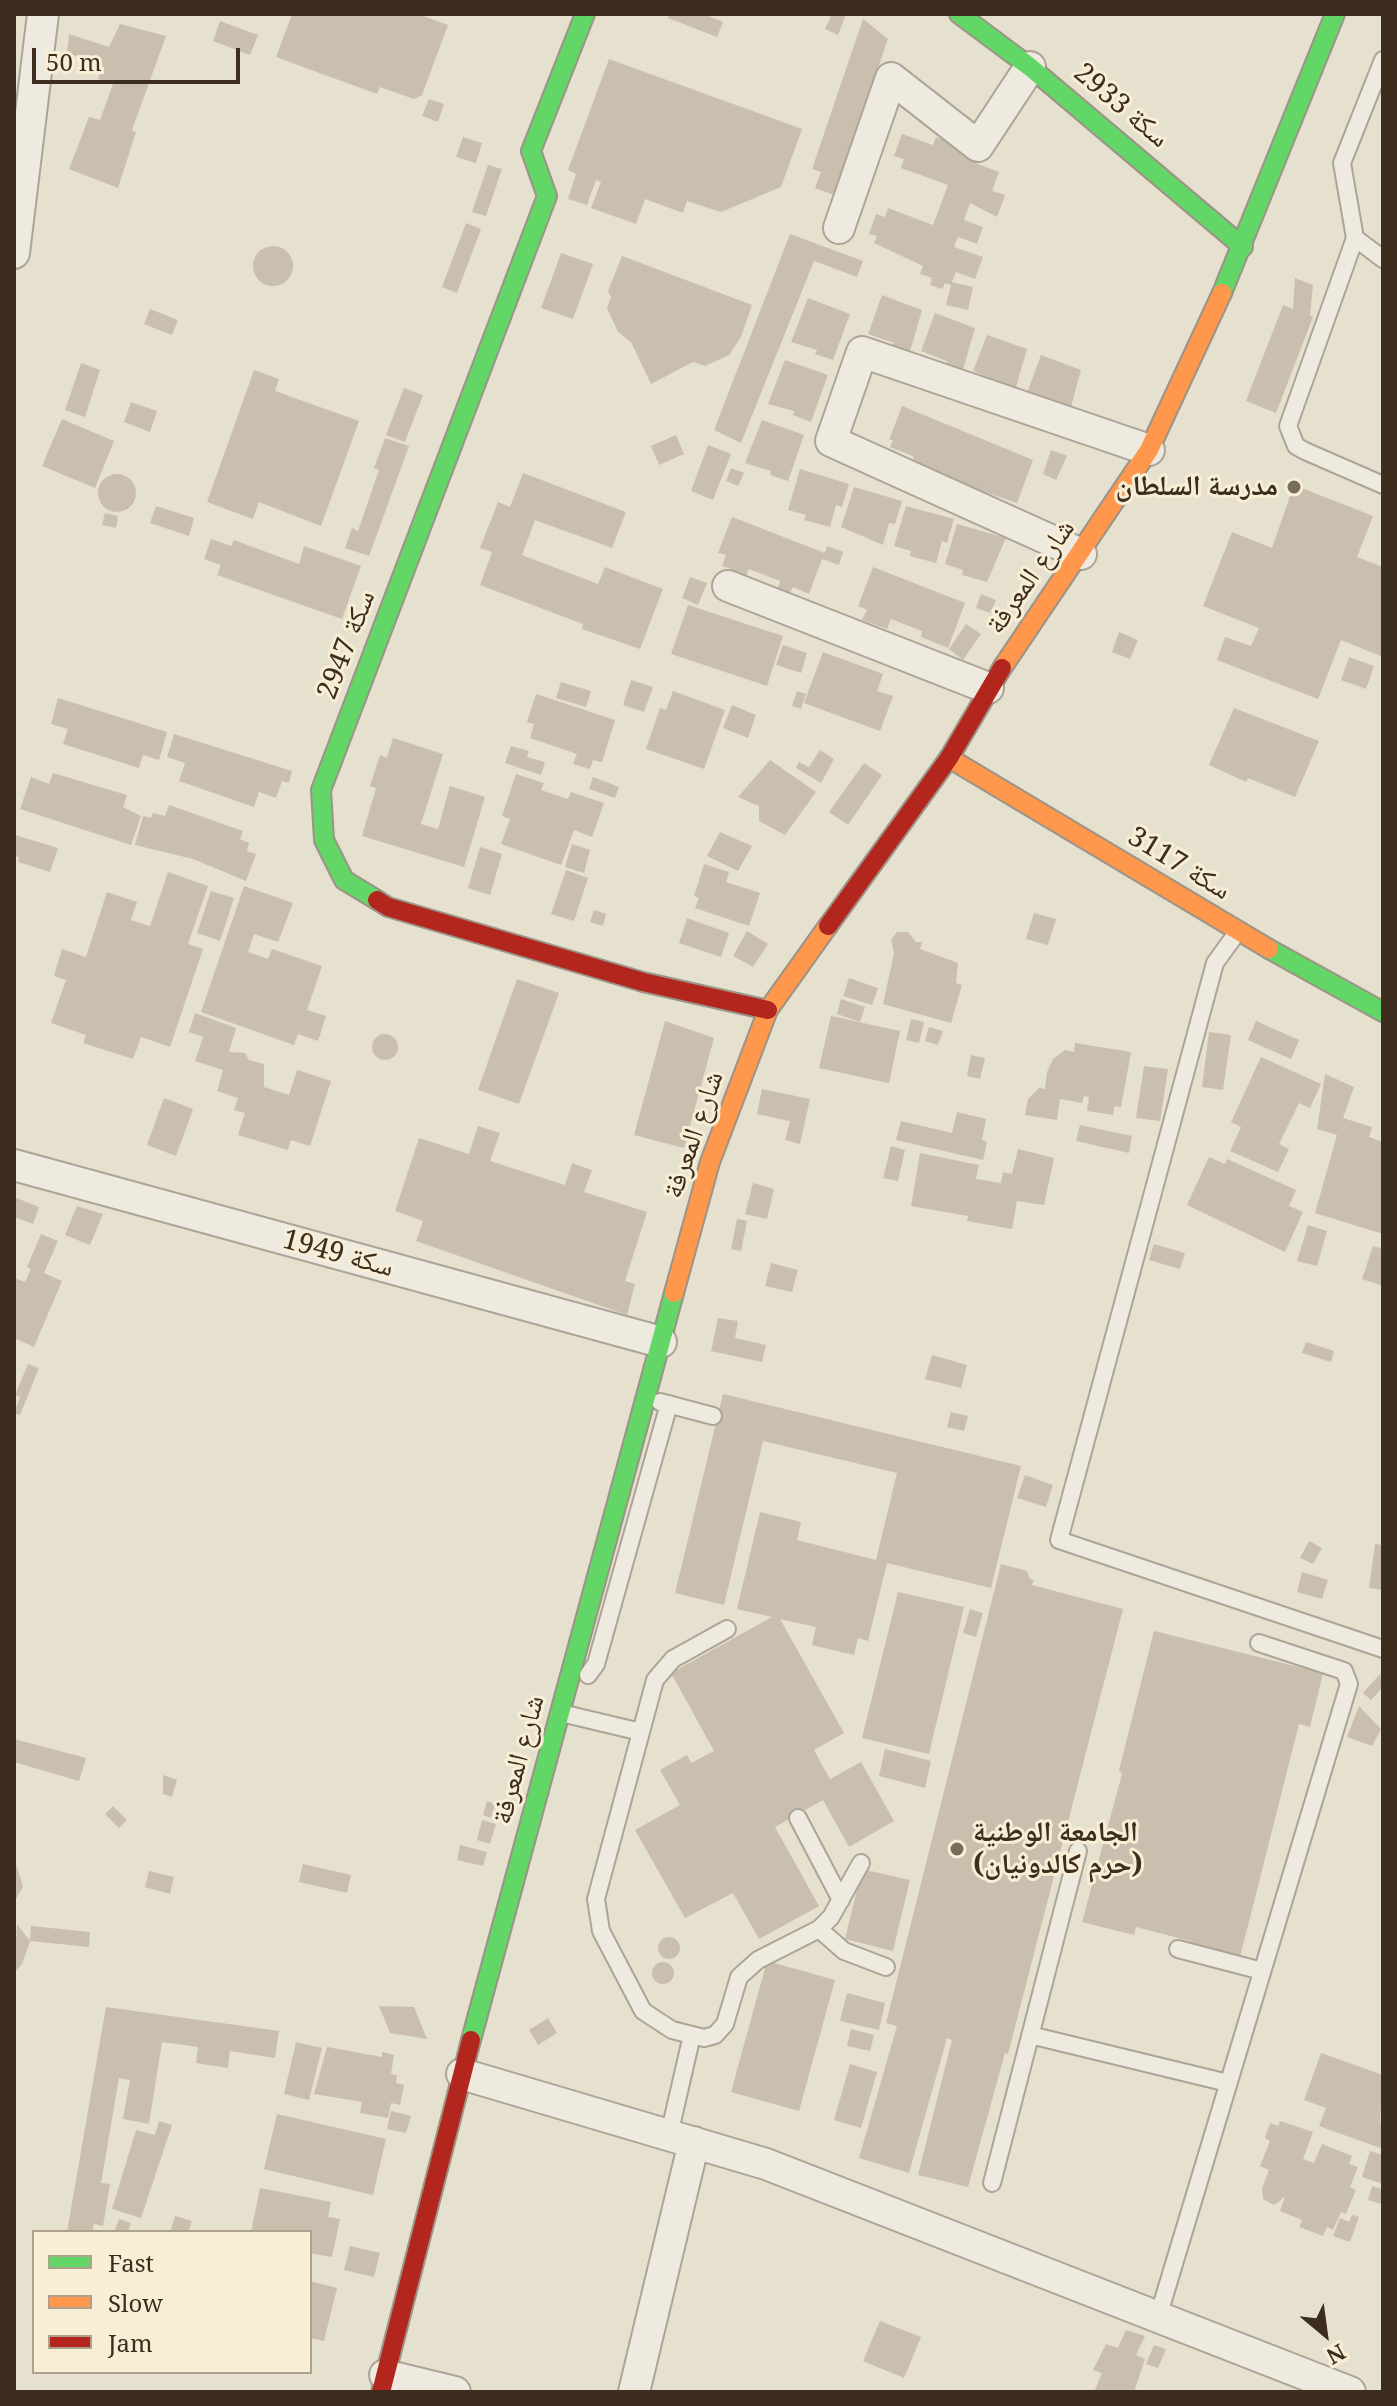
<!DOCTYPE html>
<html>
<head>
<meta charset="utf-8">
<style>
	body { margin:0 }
	#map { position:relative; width:1397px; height:2406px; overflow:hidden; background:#e6e0ce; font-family:"Noto Serif",serif }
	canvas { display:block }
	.frame { position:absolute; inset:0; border:16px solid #3c2d1e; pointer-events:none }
	.legend { position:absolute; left:32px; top:2230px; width:280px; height:144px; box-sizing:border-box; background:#f8eed5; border:2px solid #ada18c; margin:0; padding:10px 14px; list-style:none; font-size:24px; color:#3c2d1e }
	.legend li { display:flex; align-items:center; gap:16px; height:40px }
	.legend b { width:40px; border:2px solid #ada18c }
	.north { position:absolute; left:1285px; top:2294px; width:80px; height:80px; -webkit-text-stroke:6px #f8eed5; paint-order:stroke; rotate:151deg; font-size:22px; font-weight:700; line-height:32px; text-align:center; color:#3c2d1e }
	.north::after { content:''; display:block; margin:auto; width:28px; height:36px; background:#3c2d1e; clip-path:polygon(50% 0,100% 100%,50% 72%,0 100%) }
	.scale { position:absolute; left:32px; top:48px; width:208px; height:36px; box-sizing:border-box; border:4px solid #3c2d1e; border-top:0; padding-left:10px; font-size:24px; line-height:28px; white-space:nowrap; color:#3c2d1e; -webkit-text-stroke:6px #f8eed5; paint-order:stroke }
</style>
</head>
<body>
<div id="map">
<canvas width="1397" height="2406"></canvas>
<div class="frame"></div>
<ul class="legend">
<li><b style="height:10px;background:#63d668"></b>Fast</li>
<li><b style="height:10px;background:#ff974d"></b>Slow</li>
<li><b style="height:10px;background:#b3261e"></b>Jam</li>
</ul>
<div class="north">N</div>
<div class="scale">50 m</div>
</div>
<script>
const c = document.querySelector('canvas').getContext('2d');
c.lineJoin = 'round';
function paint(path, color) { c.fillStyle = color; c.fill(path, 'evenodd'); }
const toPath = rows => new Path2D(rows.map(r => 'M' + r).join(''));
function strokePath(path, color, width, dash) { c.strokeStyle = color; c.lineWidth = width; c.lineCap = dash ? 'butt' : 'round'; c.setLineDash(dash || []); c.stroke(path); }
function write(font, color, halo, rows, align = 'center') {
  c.font = font + ' "Noto Serif","Noto Naskh Arabic",serif'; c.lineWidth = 6; c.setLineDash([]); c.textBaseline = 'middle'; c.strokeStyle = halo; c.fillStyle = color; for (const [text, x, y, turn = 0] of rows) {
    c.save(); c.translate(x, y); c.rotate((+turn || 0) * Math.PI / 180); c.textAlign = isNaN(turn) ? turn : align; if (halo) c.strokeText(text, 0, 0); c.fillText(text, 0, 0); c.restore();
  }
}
const building = toPath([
	[292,14,418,14,448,25,422,95,414,99,380,87,377,94,276,57],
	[669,14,703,14,723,22,717,37,668,18],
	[832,14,846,14,838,35,825,29],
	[863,19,888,39,834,195,815,188,821,172,812,169],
	[220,21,258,35,250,55,213,41],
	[120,24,166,36,132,130,136,132,118,188,69,169,89,117,100,120,113,84,98,79,103,65,67,53,69,34,109,47],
	[609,59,802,129,781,187,721,212,687,201,683,213,645,199,636,224,591,208,601,182,596,180,587,205,568,199,576,174,568,170],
	[429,99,444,104,438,122,422,116],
	[902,134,933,145,936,137,979,153,975,163,999,172,992,191,1005,195,997,217,970,203,964,220,983,227,977,244,958,237,954,247,983,257,975,279,956,272,952,282,973,287,968,310,946,305,951,285,945,283,942,289,930,285,932,278,920,274,923,266,874,243,877,236,869,234,876,214,885,217,888,208,933,225,948,185,901,168,904,159,894,156],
	[463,137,482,143,476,163,456,157],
	[488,165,502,169,486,216,472,212],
	[466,223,481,229,457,293,442,287],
	[790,234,863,261,857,277,814,261,741,443,714,430],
	'253 266a20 20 0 1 1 40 0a20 20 0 1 1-40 0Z',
	[561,253,593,264,573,319,541,308],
	[622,256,752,305,741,337,729,355,705,366,693,362,651,384,631,342,618,332,607,308,611,297,608,291],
	[1295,278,1313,285,1310,316,1313,317,1276,413,1246,401,1283,305,1293,309],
	[882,295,922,310,909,355,892,348,894,343,868,334],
	[808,298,850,314,833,360,815,354,817,350,791,342],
	[150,309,178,320,172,335,144,324],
	[935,313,975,328,962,373,945,366,947,361,921,351],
	[987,335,1027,349,1014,394,997,387,999,382,973,371],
	[1041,355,1081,370,1069,414,1027,393],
	[785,360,828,375,811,422,793,415,794,411,768,404],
	[81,363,100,370,85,417,65,410],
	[254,370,279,379,275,391,359,421,321,526,259,502,253,519,207,502],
	[404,388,423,395,405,442,386,435],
	[131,402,157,411,150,432,124,422],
	[902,406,1033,460,1017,503,941,477,914,463,913,456,890,447,893,440,889,440],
	[62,419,114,441,95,488,42,466],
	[762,420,804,435,788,481,770,475,771,471,745,463],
	[676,435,684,454,659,465,651,446],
	[385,438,409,446,369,556,345,548,352,528,358,531,379,470,374,468],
	[708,445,731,454,713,500,691,491],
	[1051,450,1067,456,1056,480,1043,474],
	[731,468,744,473,738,486,726,481],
	[800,469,849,484,842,507,836,505,830,527,804,520,806,515,788,510],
	[523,473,626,512,612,548,535,520,522,555,598,584,605,567,663,589,640,649,582,629,583,624,480,585,492,552,480,548,498,502,510,507],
	'98 493a19 19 0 1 1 38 0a19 19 0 1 1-38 0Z',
	[1294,485,1373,516,1357,557,1383,567,1383,657,1341,640,1318,699,1217,660,1225,637,1251,646,1259,628,1203,606,1232,532,1272,548],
	[854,487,902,501,895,524,889,523,883,545,841,527],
	[156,506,194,518,189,536,150,523],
	[906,506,954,519,947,543,942,541,936,563,910,556,911,551,894,546],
	[105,513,118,516,116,528,102,525],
	[732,517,825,553,827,546,843,552,839,565,822,559,809,594,793,587,790,593,778,588,780,581,749,569,745,579,730,573,731,569,722,566,726,555,718,553],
	[957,524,1006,538,987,582,962,575,963,570,945,564],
	[211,539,231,546,234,540,299,564,304,546,361,566,342,619,217,575,221,565,204,559],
	[873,567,965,603,948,648,921,637,922,631,891,619,887,629,862,620,867,610,858,606],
	[690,577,707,583,698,605,682,598],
	[981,594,996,600,990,613,976,608],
	[688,605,783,636,767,686,671,654],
	[966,624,981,634,963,660,949,649],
	[1119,632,1138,640,1130,659,1112,652],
	[783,645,807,653,801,673,776,665],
	[823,652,883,674,877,691,893,696,880,731,804,703],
	[1349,657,1374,666,1366,689,1341,680],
	[631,680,653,687,644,712,623,705],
	[561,682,591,691,586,707,556,698],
	[673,691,725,710,704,769,646,749,660,708,666,710],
	[797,691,806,694,801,709,792,706],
	[536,694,615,720,602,762,593,760,590,769,573,764,577,754,530,738,534,724,527,722],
	[58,698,167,732,159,760,143,755,139,768,63,744,68,729,51,724],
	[732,705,756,715,748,738,723,728],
	[1234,708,1319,741,1295,797,1248,778,1246,782,1209,765],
	[174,734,292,771,289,783,282,781,276,798,259,792,254,807,179,781,185,763,167,757],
	[393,738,443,754,421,824,438,829,450,786,485,797,464,867,362,836,376,788,370,786,380,755,387,758],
	[511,746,529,751,527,757,545,762,541,775,505,763],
	[820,750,834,759,821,783,796,768,799,762,809,767],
	[770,760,816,792,785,835,759,821,759,806,738,797],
	[864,763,882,775,848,825,829,812],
	[53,773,127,795,123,807,141,816,131,845,20,809,31,777,49,784],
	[516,774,544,783,541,790,568,799,571,792,604,803,592,837,574,830,561,865,501,844,510,819,502,816],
	[593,777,619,787,615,798,589,789],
	[169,805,243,831,240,839,249,843,247,851,256,854,246,881,193,859,135,845,143,816,151,818,153,813,165,816],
	[720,832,752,846,738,871,707,856],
	[15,835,58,848,50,872,18,862,19,857,14,856],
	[572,844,590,850,584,873,565,867],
	[480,847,502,854,490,895,468,888],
	[704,864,729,872,726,882,760,893,749,926,695,908,699,898,694,896],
	[566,870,588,878,574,921,551,914],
	[168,872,208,886,188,944,203,949,170,1047,141,1037,133,1059,83,1043,86,1035,51,1023,66,980,54,976,62,949,86,957,107,892,137,902,131,920,150,926],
	[244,886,293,903,278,942,254,934,248,952,268,959,272,949,322,966,307,1010,326,1016,318,1041,298,1034,294,1045,201,1012],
	[211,891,234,898,220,941,197,933],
	[594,910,606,914,603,926,590,922],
	[1034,913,1056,919,1048,945,1026,939],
	[687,918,729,933,721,957,679,943],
	[747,931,768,944,753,967,733,956],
	[897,932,908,932,916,942,922,942,920,949,958,963,956,983,962,985,951,1023,883,1004,894,953,891,940],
	[849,978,878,988,872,1005,843,996],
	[517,979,559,993,519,1104,478,1090],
	[841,999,865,1007,860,1022,837,1014],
	[195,1013,236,1028,229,1052,245,1053,249,1060,264,1064,264,1087,289,1095,297,1070,331,1081,310,1146,291,1140,288,1150,238,1135,245,1113,234,1110,238,1098,217,1091,223,1070,195,1061,203,1037,189,1032],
	[831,1016,900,1031,889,1083,819,1068],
	[911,1019,924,1022,919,1043,906,1040],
	[665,1021,714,1038,684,1148,634,1135],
	[1256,1021,1299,1040,1291,1059,1248,1040],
	[929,1027,943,1031,938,1045,925,1041],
	[1209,1032,1231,1035,1223,1090,1202,1087],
	'372 1047a13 13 0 1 1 26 0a13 13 0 1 1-26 0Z',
	[1075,1043,1131,1052,1121,1107,1114,1106,1113,1115,1087,1111,1089,1097,1084,1096,1082,1103,1060,1099,1057,1120,1025,1115,1028,1099,1039,1088,1045,1089,1047,1072,1053,1059,1065,1050,1074,1052],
	[971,1055,985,1058,980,1079,967,1076],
	[1261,1057,1321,1084,1310,1108,1299,1103,1279,1144,1289,1149,1278,1172,1230,1151,1241,1127,1231,1122],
	[1144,1066,1168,1069,1160,1121,1136,1118],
	[1325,1074,1354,1087,1343,1118,1372,1127,1369,1137,1383,1142,1383,1234,1315,1213,1337,1135,1317,1129],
	[762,1089,810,1099,800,1144,785,1140,790,1121,757,1114],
	[164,1098,193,1109,176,1156,147,1145],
	[957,1112,986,1119,982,1140,987,1142,983,1160,896,1140,901,1121,952,1133],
	[1080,1125,1132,1136,1129,1153,1076,1141],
	[478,1126,500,1133,490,1161,565,1185,572,1163,592,1170,584,1192,647,1212,625,1281,635,1284,627,1315,416,1241,423,1221,395,1211,419,1138,469,1154],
	[891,1146,905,1150,898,1181,883,1178],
	[1018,1149,1054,1158,1044,1205,1017,1201,1012,1229,967,1221,968,1216,911,1206,920,1153,979,1165,976,1179,1001,1183,1003,1172,1012,1174],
	[1209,1157,1225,1164,1227,1159,1296,1190,1289,1206,1303,1212,1285,1252,1187,1205],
	[753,1183,774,1189,767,1219,745,1214],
	[14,1197,39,1207,33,1224,14,1217],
	[77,1206,103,1214,90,1245,65,1235],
	[737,1219,747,1221,741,1251,731,1249],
	[1308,1225,1327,1231,1317,1266,1297,1261],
	[41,1234,58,1241,44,1273,62,1281,34,1347,14,1338,14,1278,25,1282,31,1269,27,1267],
	[1154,1244,1185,1253,1180,1269,1149,1260],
	[1373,1246,1383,1249,1383,1286,1362,1279],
	[771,1263,798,1270,792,1292,765,1286],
	[718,1318,738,1321,735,1338,766,1345,762,1362,711,1351],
	[1306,1342,1334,1351,1331,1362,1302,1353],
	[932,1355,967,1365,961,1388,925,1379],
	[28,1364,39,1368,20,1415,14,1413,20,1397,15,1395],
	[723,1394,1021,1466,991,1588,887,1563,868,1641,858,1638,854,1655,812,1645,816,1627,780,1619,844,1733,814,1750,830,1779,861,1762,894,1821,849,1847,823,1800,775,1827,819,1906,759,1939,733,1893,685,1918,635,1830,680,1805,660,1770,687,1755,691,1763,714,1751,671,1673,772,1617,737,1609,760,1512,801,1522,797,1540,876,1560,897,1473,763,1441,724,1605,675,1593],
	[951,1412,968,1416,964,1431,947,1427],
	[1025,1475,1053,1485,1046,1507,1017,1498],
	[1309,1541,1322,1548,1313,1564,1300,1558],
	[1375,1544,1383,1545,1383,1590,1369,1588],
	[1001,1564,1027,1571,1030,1579,1034,1580,1032,1585,1123,1609,1008,2054,1005,2053,968,2187,918,2175,952,2040,947,2038,909,2173,859,2158,897,2026,886,2023],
	[1302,1572,1328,1580,1322,1599,1297,1592],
	[898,1592,964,1607,929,1754,862,1738],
	[970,1609,983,1613,976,1637,963,1633],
	[1154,1631,1323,1673,1310,1727,1299,1724,1239,1961,1187,1948,1190,1941,1136,1927,1134,1935,1082,1922,1122,1774,1119,1770],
	[1380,1674,1383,1687,1371,1700,1363,1693],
	[1359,1706,1381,1729,1372,1746,1347,1737],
	[14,1739,86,1758,79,1781,14,1762],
	[885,1749,931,1761,925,1788,879,1776],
	[163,1775,177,1780,172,1797,163,1794],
	[487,1801,495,1804,491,1818,483,1815],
	[113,1806,127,1820,119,1828,105,1814],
	[482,1820,496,1824,490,1844,477,1840],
	[460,1845,487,1852,483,1866,457,1860],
	[14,1859,23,1886,14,1903],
	[303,1864,351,1875,347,1893,299,1882],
	[862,1869,910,1880,893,1951,845,1939],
	[149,1871,174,1877,170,1894,145,1887],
	[17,1924,30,1941,22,1964,14,1973],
	[31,1926,90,1932,89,1947,30,1941],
	'658 1948a11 11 0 1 1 22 0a11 11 0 1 1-22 0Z',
	[767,1961,835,1980,799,2111,731,2092],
	'652 1973a11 11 0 1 1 22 0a11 11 0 1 1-22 0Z',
	[847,1993,885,2003,879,2030,840,2021],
	[379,2006,414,2007,427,2039,390,2033],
	[106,2007,279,2031,275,2058,230,2051,228,2068,196,2063,198,2047,162,2042,149,2124,123,2119,130,2080,119,2078,101,2183,110,2184,103,2226,94,2224,92,2232,67,2232],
	[548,2018,557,2033,538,2045,529,2030],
	[851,2029,874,2035,870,2051,847,2046],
	[296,2042,322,2048,309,2100,284,2094],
	[327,2047,382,2057,382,2052,394,2055,391,2074,397,2075,396,2083,404,2085,400,2105,391,2103,388,2118,360,2113,362,2102,314,2094],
	[1321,2053,1383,2075,1380,2122,1383,2123,1383,2149,1319,2126,1326,2108,1304,2100],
	[850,2064,877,2072,861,2128,834,2120],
	[391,2111,411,2116,406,2133,387,2129],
	[277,2114,386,2139,373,2195,264,2169],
	[159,2121,172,2125,141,2218,112,2209,136,2130,155,2135],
	[1280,2121,1313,2132,1303,2159,1314,2163,1322,2144,1352,2156,1349,2164,1358,2167,1350,2187,1356,2190,1346,2214,1341,2212,1333,2230,1327,2227,1323,2236,1299,2227,1302,2220,1280,2211,1285,2197,1274,2205,1263,2199,1262,2189,1269,2170,1260,2166,1270,2141,1265,2138,1270,2123,1278,2126],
	[1370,2151,1383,2155,1383,2184,1362,2177],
	[1372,2186,1383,2189,1381,2204,1368,2200],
	[260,2188,331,2202,328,2217,340,2219,332,2257,310,2253,310,2232,251,2232],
	[1352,2215,1359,2217,1350,2242,1333,2236,1340,2218,1349,2222],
	[175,2216,192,2221,188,2232,170,2232],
	[119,2219,131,2223,128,2232,114,2232],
	[350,2246,380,2253,374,2277,344,2270],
	[310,2281,337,2288,324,2341,310,2338],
	[880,2321,921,2337,904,2378,863,2361],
	[1126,2330,1145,2336,1136,2355,1145,2359,1134,2392,1094,2392,1102,2373,1093,2370,1106,2344,1118,2348],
	[1154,2345,1166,2349,1158,2368,1146,2364]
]);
const lane = toPath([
	[1355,238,1342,163,1383,60],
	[1383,259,1355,238,1288,426,1296,446,1305,451,1383,485],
	[1236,934,1215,963,1059,1540,1383,1649],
	[660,1402,713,1416],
	[727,1629,673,1659,655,1680,596,1899,601,1931,643,2011,672,2030,704,2038,715,2035,725,2024,739,1977,758,1960,819,1929,831,1917,861,1863],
	[588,1675,596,1664,669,1404],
	[561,1713,641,1732],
	[798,1818,841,1900],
	[819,1929,844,1951,886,1967],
	[1178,1949,1262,1971],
	[1030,2035,1228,2083],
	[669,2135,692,2035],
	[992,2183,1078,1851],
	[1158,2317,1349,1684,1344,1671,1259,1643]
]);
const street = toPath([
	[839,228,891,78,978,146,1030,67],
	[14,253,43,14],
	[1081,554,831,441,862,352,1149,450],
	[728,586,988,688],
	[14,1165,661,1342],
	[462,2074,766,2164,1350,2392],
	[385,2375,455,2392],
	[634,2392,694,2142]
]);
const fast = toPath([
	[959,14,1030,67,1243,247],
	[1222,293,1335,14],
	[377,900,344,880,324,840,321,790,547,196,531,151,585,14],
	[1269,949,1383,1012],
	[471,2040,674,1293]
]);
const slow = toPath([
	[1002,668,1149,450,1222,293],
	[949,758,1269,949],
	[674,1293,710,1162,768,1010,828,926]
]);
const jam = toPath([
	[377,900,388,907,643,982,768,1010],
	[828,926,949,758,1002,668],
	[381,2392,471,2040]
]);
const markers = [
	[1294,487,8,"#786c5c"],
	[957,1849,8,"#786c5c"]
];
const streetNames = [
	["سكة 2933",1121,106,40],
	["شارع المعرفة",1031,577,-55],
	["سكة 2947",347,645,-69],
	["سكة 3117",1179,864,31],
	["شارع المعرفة",694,1135,-71],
	["سكة 1949",338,1254,15],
	["شارع المعرفة",519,1760,-75]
];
const poiNames = [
	["مدرسة السلطان",1278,487],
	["الجامعة الوطنية",973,1833,"left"],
	["(حرم كالدونيان)",973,1865,"left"]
];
paint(building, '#cabeaf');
strokePath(lane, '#aca597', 20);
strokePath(street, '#aca597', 34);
strokePath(fast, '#9b9487', 22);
strokePath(slow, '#9b9487', 22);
strokePath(jam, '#9b9487', 22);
strokePath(lane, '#eeeae0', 16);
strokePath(street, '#eeeae0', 30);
strokePath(fast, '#63d668', 18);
strokePath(slow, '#ff974d', 18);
strokePath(jam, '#b3261e', 18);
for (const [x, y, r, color] of markers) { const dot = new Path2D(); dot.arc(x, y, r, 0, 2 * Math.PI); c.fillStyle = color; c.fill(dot); strokePath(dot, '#f8eed5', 3); }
write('28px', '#3c2d1e', '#f8eed5', streetNames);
write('bold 28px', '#3c2d1e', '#f8eed5', poiNames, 'right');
</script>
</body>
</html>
